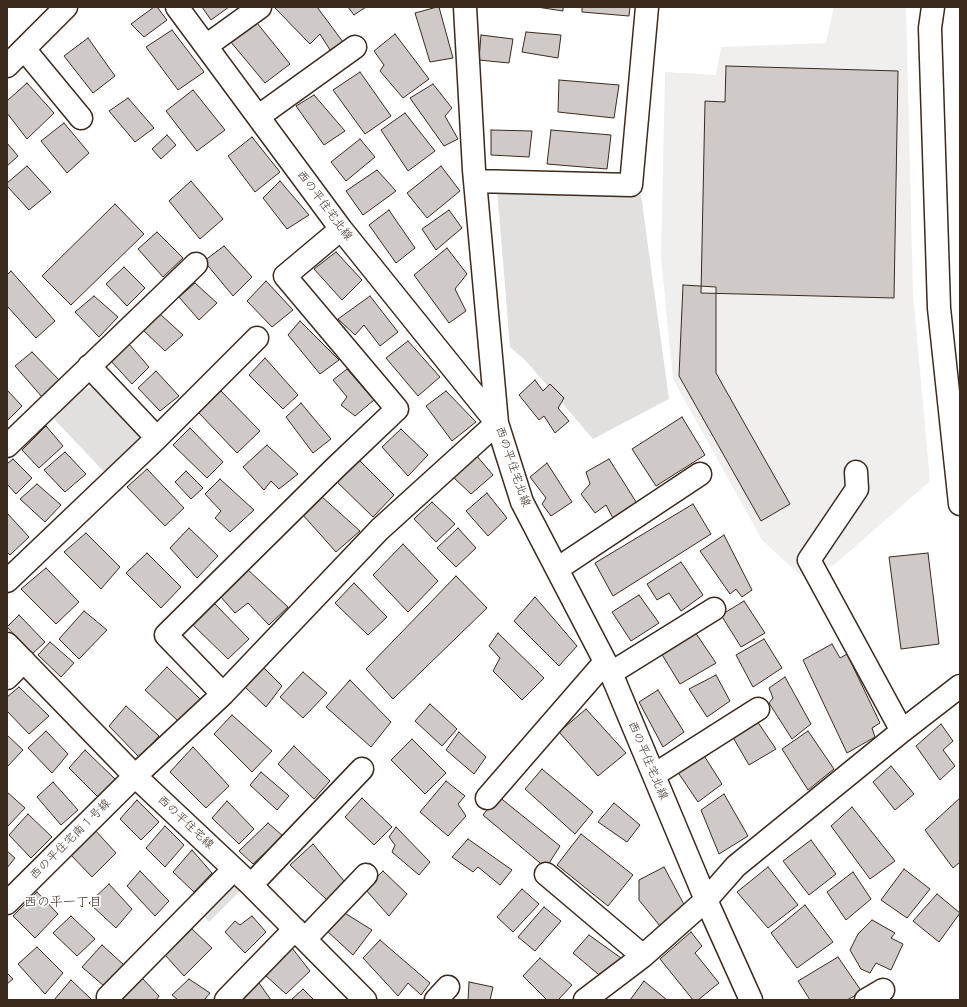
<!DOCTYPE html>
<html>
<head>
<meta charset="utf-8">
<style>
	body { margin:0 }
	#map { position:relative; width:967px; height:1007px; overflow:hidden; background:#fff; font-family:"Architects Daughter",sans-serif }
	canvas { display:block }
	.frame { position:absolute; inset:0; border:8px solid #3b2a1e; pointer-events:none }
</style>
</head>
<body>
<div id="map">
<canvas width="967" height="1007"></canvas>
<div class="frame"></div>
</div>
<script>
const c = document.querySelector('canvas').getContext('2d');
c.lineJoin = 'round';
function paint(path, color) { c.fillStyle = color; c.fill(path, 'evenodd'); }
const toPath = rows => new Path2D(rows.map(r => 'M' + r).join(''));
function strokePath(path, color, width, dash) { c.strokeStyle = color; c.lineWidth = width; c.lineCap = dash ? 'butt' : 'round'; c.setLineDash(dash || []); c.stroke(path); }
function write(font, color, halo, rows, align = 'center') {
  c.font = font + ' "Architects Daughter","Klee One",sans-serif'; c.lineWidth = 3.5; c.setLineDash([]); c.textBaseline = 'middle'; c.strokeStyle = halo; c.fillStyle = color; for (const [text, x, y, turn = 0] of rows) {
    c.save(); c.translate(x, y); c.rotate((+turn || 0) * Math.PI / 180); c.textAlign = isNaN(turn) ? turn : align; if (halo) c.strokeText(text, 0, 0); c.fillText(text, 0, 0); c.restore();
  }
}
const built = toPath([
	[834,7,906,7,913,294,930,481,834,565,799,574,762,540,673,379,661,258,665,72,716,75,721,47,826,43]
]);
const green = toPath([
	[497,189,641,195,669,399,593,439,526,361,510,347],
	[92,387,137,432,139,440,107,475,54,419,81,390],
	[228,879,240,891,209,922,191,904]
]);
const building = toPath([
	[154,7,157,7,167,20,144,37,131,24,154,7],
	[202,7,229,7,211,20,202,7],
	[276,7,317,7,343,42,330,50,320,34,310,44,275,8,276,7],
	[348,7,366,7,354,15,348,7],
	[437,7,439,7,453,58,430,62,415,13,437,7],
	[537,7,563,7,563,11,537,7],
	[582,7,630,7,629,16,582,12,582,7],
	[257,23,290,64,265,83,230,41,257,23],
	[172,30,204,72,178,90,146,47,172,30],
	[526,32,561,35,558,58,522,52,526,32],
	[395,34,429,79,403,98,380,71,384,65,374,51,395,34],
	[481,35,513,39,509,63,479,60,481,35],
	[88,38,115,76,93,93,64,56,88,38],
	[726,66,898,71,894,298,701,293,705,101,725,102,726,66],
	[360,72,391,116,365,134,333,90,360,72],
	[559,80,619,85,614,118,558,112,559,80],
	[27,83,54,113,27,139,7,113,7,101,27,83],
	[433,84,452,108,445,116,458,139,444,146,410,98,433,84],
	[193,90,225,130,197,151,166,111,193,90],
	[314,95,345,131,324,145,296,106,314,95],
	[128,98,154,128,135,142,109,111,128,98],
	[405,113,435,151,408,171,381,130,405,113],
	[64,123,89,153,67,173,41,141,64,123],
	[491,130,532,131,529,157,491,155,491,130],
	[551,130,611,135,607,169,547,164,551,130],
	[167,135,176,145,161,159,152,149,167,135],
	[252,137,280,172,255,192,228,156,252,137],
	[360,139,375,157,346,181,331,162,360,139],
	[7,143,18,156,7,166,7,143],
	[27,166,51,192,29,210,7,186,7,183,27,166],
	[441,166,460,191,427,218,407,193,441,166],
	[377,170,396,191,363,215,346,191,377,170],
	[191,181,223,219,200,239,169,201,191,181],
	[280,181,309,215,287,229,263,198,280,181],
	[115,204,144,234,71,305,42,276,115,204],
	[389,210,415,248,396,263,369,225,389,210],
	[449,210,462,228,436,250,422,229,449,210],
	[157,232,183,258,163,277,138,249,157,232],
	[224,246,252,277,233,296,204,261,224,246],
	[447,248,467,274,455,289,466,311,449,323,414,275,447,248],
	[336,252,362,280,342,300,314,269,336,252],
	[124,267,145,288,127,306,106,284,124,267],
	[11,271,55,321,36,338,7,306,7,275,11,271],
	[266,281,293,310,272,327,247,301,266,281],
	[195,283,217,303,199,320,179,297,195,283],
	[683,285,716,287,716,373,790,504,761,521,679,376,683,285],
	[94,296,118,317,99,337,75,312,94,296],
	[370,296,398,332,380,346,364,325,355,335,338,319,370,296],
	[160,314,183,335,165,351,143,330,160,314],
	[300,321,339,360,320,374,288,335,300,321],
	[408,341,440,377,418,396,386,358,408,341],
	[129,344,149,367,132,384,110,360,129,344],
	[32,352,59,380,42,397,15,366,32,352],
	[265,358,298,395,283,409,249,375,265,358],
	[347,369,374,400,355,416,341,405,347,397,333,380,347,369],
	[156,371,179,396,160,411,138,388,156,371],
	[535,380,543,391,550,384,564,398,558,408,569,421,555,433,544,416,539,420,519,395,535,380],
	[7,390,22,406,7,421,7,390],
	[221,391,260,431,237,453,198,412,221,391],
	[446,391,476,422,452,441,426,406,446,391],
	[301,403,331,439,313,453,286,417,301,403],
	[682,417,705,455,656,486,632,449,682,417],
	[46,426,63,446,39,468,22,450,46,426],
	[190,428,223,462,207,478,173,445,190,428],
	[401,429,428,455,408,476,382,447,401,429],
	[267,445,298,474,279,489,271,481,264,490,243,467,267,445],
	[65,452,86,474,65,492,44,470,65,452],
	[476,455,493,475,471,494,453,477,476,455],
	[357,458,394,495,373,517,334,479,357,458],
	[13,459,32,478,16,494,7,484,7,464,13,459],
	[609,459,638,505,614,520,606,505,595,513,581,494,590,484,586,472,609,459],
	[547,463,572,502,551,516,542,504,546,498,530,477,547,463],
	[147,469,184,508,165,526,127,487,147,469],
	[186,471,203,488,191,499,175,482,186,471],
	[220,479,254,510,230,532,215,518,221,511,205,494,220,479],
	[37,484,61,505,45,522,20,499,37,484],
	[487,493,507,518,488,536,466,511,487,493],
	[321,496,360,531,336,552,302,514,321,496],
	[432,502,455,524,436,542,414,519,432,502],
	[693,504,711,534,613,596,595,563,693,504],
	[7,513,29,537,10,555,7,552,7,513],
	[189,528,218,556,197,578,170,548,189,528],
	[458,528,476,548,456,567,437,548,458,528],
	[86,533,120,567,101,589,64,552,86,533],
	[724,535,752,590,742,597,736,589,730,594,700,551,724,535],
	[403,544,438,581,408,612,373,575,403,544],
	[147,553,181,587,161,608,126,573,147,553],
	[928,553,939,644,901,649,889,557,928,553],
	[681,562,703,595,681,611,669,593,657,600,647,584,681,562],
	[46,568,79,602,56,624,21,589,46,568],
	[247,569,288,607,269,625,248,603,235,613,220,596,247,569],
	[456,576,487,608,393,699,366,669,456,576],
	[354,583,387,617,368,635,335,603,354,583],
	[639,595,659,623,631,641,612,612,639,595],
	[535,597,577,646,559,666,514,621,535,597],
	[744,601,765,633,741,647,721,615,744,601],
	[214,603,249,639,228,659,193,625,214,603],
	[84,611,107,630,79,659,59,639,84,611],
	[19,615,45,642,32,654,7,627,19,615],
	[695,632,716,663,680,684,661,653,695,632],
	[498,633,544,678,522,700,493,671,500,658,489,646,498,633],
	[764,639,782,668,753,687,736,655,764,639],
	[50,642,74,663,61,677,38,655,50,642],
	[832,644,840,658,847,654,880,723,872,728,875,737,847,753,803,660,832,644],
	[262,666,282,686,266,707,244,686,262,666],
	[167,667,200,699,178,721,145,690,167,667],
	[303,672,327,693,303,718,280,697,303,672],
	[716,675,730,701,707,717,689,689,716,675],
	[785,677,811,724,792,739,769,703,773,698,769,688,785,677],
	[350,680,391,722,371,747,326,707,350,680],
	[19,687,49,716,29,734,7,711,7,697,19,687],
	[658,690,684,732,663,747,639,702,658,690],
	[430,704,457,729,442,746,415,721,430,704],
	[126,706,159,736,140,758,109,726,126,706],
	[586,709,626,753,598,776,559,732,586,709],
	[232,715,272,751,252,772,214,734,232,715],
	[755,718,776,749,749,765,731,734,755,718],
	[941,724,953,741,943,750,955,766,940,780,916,746,941,724],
	[46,731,68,754,52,773,28,748,46,731],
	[808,731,834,769,808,790,782,749,808,731],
	[459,732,486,757,474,774,446,750,459,732],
	[7,735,23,750,7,767,7,735],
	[412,739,446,773,425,794,391,760,412,739],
	[294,746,330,781,314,799,278,764,294,746],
	[193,747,229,786,206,808,170,772,193,747],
	[85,750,115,779,98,797,69,768,85,750],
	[703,754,722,784,698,802,675,768,703,754],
	[891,766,914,794,895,810,873,782,891,766],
	[542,769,593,812,575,834,525,789,542,769],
	[261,772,289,796,277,810,250,785,261,772],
	[446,781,465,796,458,804,466,816,448,836,420,812,446,781],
	[53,782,78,810,61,825,37,797,53,782],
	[7,792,25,808,7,827,7,792],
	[724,794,748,836,719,854,701,810,724,794],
	[498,796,560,846,546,868,483,815,498,796],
	[362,798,392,827,374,845,345,817,362,798],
	[960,798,960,862,953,868,925,830,960,798],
	[137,800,159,822,141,840,120,819,137,800],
	[227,801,254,829,239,844,212,818,227,801],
	[614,803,640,825,627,842,598,822,614,803],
	[852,807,895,861,870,879,831,826,852,807],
	[28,814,52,837,31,858,9,835,28,814],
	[268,823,283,836,253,864,239,851,268,823],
	[165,826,184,845,165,867,146,848,165,826],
	[396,827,430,862,419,875,392,852,395,845,389,837,396,827],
	[94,829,116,853,92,877,70,854,94,829],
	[581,834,633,875,608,906,557,865,581,834],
	[468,839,512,870,500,885,478,867,473,872,452,857,468,839],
	[811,840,836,874,809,895,783,861,811,840],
	[313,844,345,882,327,900,290,865,313,844],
	[192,850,212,873,194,892,173,872,192,850],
	[7,851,15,858,7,868,7,851],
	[664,867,688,912,664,931,639,900,639,880,664,867],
	[768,867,798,905,768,928,737,892,768,867],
	[904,869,930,889,907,918,881,900,904,869],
	[140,871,169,901,155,916,127,886,140,871],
	[383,871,407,894,389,916,365,889,383,871],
	[853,872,871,899,846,920,827,892,853,872],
	[109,884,132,909,116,928,89,903,109,884],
	[522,889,539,904,513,932,497,917,522,889],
	[37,892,58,914,35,938,13,916,37,892],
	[937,894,960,913,939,942,913,921,937,894],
	[805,905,833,942,797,968,771,933,805,905],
	[544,907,561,921,535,951,518,937,544,907],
	[343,912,372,930,353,955,326,930,343,912],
	[71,916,95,939,77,956,53,933,71,916],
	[252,916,266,932,245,953,225,932,235,921,240,925,252,916],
	[872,920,895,933,891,938,903,944,891,970,876,963,870,973,861,969,850,950,858,934,872,920],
	[192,929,212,948,184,976,165,955,192,929],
	[691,932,702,946,695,953,719,983,698,1000,693,1000,660,959,691,932],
	[589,935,621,958,604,979,573,953,589,935],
	[380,940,430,983,421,995,408,983,398,996,363,958,380,940],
	[102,945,124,965,104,986,82,967,102,945],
	[37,947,63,973,45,994,18,964,37,947],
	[292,948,310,971,286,994,265,975,292,948],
	[838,957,862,992,847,1000,810,1000,798,981,838,957],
	[540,958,572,985,558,1000,547,1000,523,976,540,958],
	[7,973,13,979,7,984,7,973],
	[141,977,159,996,156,1000,119,1000,141,977],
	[189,979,210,993,204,1000,178,1000,172,995,189,979],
	[71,980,91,999,90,1000,54,1000,71,980],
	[644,981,667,1000,630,1000,644,981],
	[469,982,493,987,490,1000,468,1000,469,982],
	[259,983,271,1000,235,1000,245,988,250,991,259,983],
	[303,989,314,1000,291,1000,303,989]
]);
const minor = toPath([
	[177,7,341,229,497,423,522,502,611,673,706,900,736,866,902,731,960,686],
	[933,7,930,28,939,308,960,504],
	[206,46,260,7],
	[24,49,81,118],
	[7,66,66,7],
	[259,116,355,47],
	[475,181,631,185,647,7],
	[89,366,157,438],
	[7,446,196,264],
	[856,472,857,489,809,560,902,731],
	[557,569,700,474],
	[7,581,157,438,257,338],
	[7,644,135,776,251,885,365,1000],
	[611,673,714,609],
	[7,678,24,661],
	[223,694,166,635,335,468,397,409,285,276,341,229],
	[654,775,758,709],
	[487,798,605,662],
	[546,874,643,956],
	[251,885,362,769],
	[7,903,135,776,223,694,380,529,497,423,474,170,465,7],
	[305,939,366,875],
	[108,997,234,869],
	[226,1000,295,929],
	[436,1000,448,987],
	[585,1000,643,956,706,900,751,1000],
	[866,1000,883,990]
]);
const streetNames = [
	["西の平住宅北線",324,206,53],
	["西の平住宅北線",512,467,71],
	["西の平住宅北線",647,761,67],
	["西の平住宅線",185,823,43],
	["西の平住宅南１号線",71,840,-45]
];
const neighbourhoodNames = [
	["西の平一丁目",63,903]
];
paint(built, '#f1efee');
paint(green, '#e2e0de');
paint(building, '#cfcac7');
strokePath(building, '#3b2a1e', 1);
strokePath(minor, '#3b2a1e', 25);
strokePath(minor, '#fff', 22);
write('12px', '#3b2a1e', '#fff', streetNames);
write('13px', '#3b2a1e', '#fff', neighbourhoodNames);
</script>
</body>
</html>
